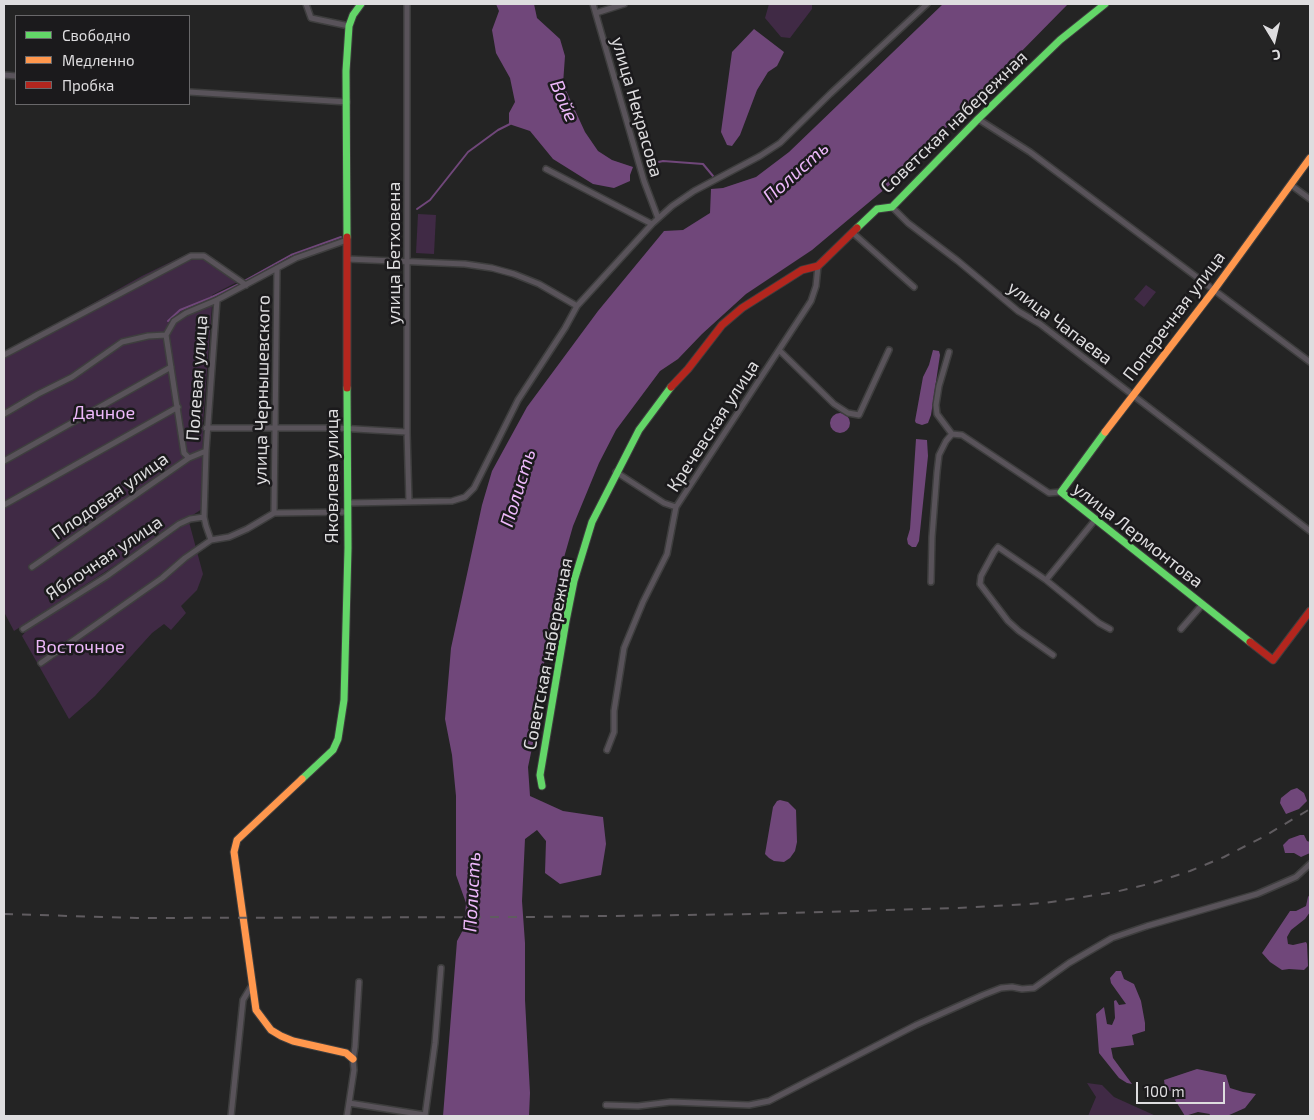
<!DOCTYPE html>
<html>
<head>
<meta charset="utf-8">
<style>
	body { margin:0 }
	#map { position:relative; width:1314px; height:1120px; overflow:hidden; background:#242424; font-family:"Exo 2",sans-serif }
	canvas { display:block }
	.frame { position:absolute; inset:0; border:5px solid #dedddf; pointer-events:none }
	.legend { position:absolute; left:15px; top:15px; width:175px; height:90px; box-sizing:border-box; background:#1b1a1c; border:1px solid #69686a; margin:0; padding:6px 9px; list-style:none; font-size:15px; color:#dedddf }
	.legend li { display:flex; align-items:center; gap:10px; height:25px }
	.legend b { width:25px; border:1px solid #69686a }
	.north { position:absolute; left:1249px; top:15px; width:50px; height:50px; -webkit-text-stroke:4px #1b1a1c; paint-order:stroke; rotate:171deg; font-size:14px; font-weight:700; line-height:20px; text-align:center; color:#dedddf }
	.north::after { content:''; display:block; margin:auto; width:18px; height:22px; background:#dedddf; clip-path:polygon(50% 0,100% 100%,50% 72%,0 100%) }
	.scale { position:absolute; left:1136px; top:1082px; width:89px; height:22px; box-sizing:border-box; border:2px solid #dedddf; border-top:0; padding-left:6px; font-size:15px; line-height:18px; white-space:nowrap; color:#dedddf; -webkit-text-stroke:4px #1b1a1c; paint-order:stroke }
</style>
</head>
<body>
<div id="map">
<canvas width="1314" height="1120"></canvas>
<div class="frame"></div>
<ul class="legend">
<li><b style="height:6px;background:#63d668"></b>Свободно</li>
<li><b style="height:6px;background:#ff974d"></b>Медленно</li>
<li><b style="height:6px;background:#b3261e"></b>Пробка</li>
</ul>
<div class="north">С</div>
<div class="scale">100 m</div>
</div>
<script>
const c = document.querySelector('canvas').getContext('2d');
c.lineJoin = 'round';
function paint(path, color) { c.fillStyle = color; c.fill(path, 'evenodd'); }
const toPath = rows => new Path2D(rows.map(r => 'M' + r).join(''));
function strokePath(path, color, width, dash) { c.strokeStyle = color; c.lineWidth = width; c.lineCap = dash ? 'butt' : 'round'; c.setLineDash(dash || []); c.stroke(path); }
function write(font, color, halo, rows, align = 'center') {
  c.font = font + ' "Exo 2",sans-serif'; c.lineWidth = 5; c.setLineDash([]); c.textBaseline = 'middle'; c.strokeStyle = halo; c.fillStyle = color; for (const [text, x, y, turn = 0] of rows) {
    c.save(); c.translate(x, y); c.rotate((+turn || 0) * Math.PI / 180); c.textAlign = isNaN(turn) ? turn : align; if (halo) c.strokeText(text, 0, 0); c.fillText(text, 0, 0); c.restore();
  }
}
const green = toPath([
	[769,4,812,4,812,9,790,38,781,37,765,18],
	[418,214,436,215,434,254,416,253],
	[191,252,206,253,243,279,212,295,212,306,203,423,202,509,14,631,4,612,4,353,142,276],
	[1146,285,1156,292,1144,307,1134,299],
	[189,522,203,574,197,590,181,606,186,613,171,630,164,624,152,633,95,696,69,719,22,636,27,630],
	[1087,1083,1102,1085,1114,1097,1156,1116,1088,1116,1096,1097]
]);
const water = toPath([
	[496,4,534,4,537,18,560,39,565,56,563,84,585,132,598,151,612,160,633,167,630,175,630,181,614,188,593,184,553,159,530,131,509,124,509,113,515,102,510,78,496,53,492,30,499,11],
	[943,4,1068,4,892,183,812,250,746,294,702,334,678,359,660,371,616,430,599,463,573,526,557,582,540,689,539,715,528,767,530,796,563,811,603,817,606,844,601,875,560,884,545,873,546,841,537,830,525,839,522,901,525,943,525,1000,530,1093,529,1116,443,1116,457,941,464,928,466,903,456,875,456,796,452,755,445,719,451,648,482,505,492,471,527,407,598,311,664,231,683,230,710,213,711,189,723,188,756,177,789,152],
	[754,29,784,52,777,66,768,72,757,90,740,135,732,146,727,145,721,132,732,52],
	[933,350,939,351,940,355,931,415,928,423,922,425,916,423,915,421,923,377,929,365],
	'830 423a10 10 0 1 1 20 0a10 10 0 1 1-20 0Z',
	[916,439,927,440,928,456,919,541,916,547,912,547,908,544,907,539,910,529],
	[1297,788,1304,793,1307,801,1299,809,1286,814,1280,803,1281,798,1291,790],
	[780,800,788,802,796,810,797,842,795,851,790,858,784,862,774,861,769,858,765,854,773,807,777,801],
	[1300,835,1304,835,1307,841,1310,842,1310,853,1301,857,1294,853,1285,853,1283,845,1289,839],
	[1310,894,1310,912,1305,919,1291,930,1287,937,1288,944,1293,945,1306,942,1307,944,1308,966,1304,970,1289,969,1282,970,1270,962,1262,953,1290,911,1296,911,1306,906,1308,897],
	[1116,971,1121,971,1124,979,1134,984,1141,1001,1145,1023,1145,1031,1132,1035,1134,1045,1111,1048,1113,1058,1132,1084,1127,1083,1119,1078,1099,1053,1096,1014,1104,1007,1107,1024,1112,1025,1115,1018,1114,1001,1116,1000,1119,1005,1126,1004,1111,983,1110,978],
	[1197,1069,1226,1075,1230,1088,1243,1092,1256,1094,1245,1108,1227,1116,1209,1116,1210,1114,1198,1112,1185,1116,1175,1100,1184,1088,1170,1091,1165,1087,1164,1080]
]);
const stream = toPath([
	[646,165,663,161,703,164,713,176],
	[417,209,430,200,468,152,498,130,510,124],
	[168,321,180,310,210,298,237,285,291,255,341,237]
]);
const street = toPath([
	[306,4,311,18,349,26],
	[407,4,407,432,409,502],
	[593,4,644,181,658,218],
	[596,13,624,4],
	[4,75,16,76],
	[189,92,347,102],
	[978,119,1030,152,1310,362],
	[546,169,652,224],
	[1291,185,1310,199],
	[892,207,908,223,958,261,1018,311,1040,324,1310,531],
	[853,233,914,287],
	[347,259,465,264,492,268,514,274,539,284,577,306],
	[779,350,834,404,848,413,859,415,889,350],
	[949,352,939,386,936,405,937,414,952,434],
	[4,355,191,256,204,256,246,285],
	[4,414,38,394,72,377,122,342,148,336,166,335],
	[206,428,338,428,407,432],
	[952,434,962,435,1049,493,1061,492],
	[189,458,184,453,166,335,174,321,186,313,217,300],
	[4,461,171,367],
	[616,472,664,503,676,507],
	[348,503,452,501,465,497,474,488,518,400,565,328,577,306,652,224,672,206,694,191,760,156,780,143,830,94,927,4],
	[4,505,178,407],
	[274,513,277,268],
	[211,540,206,526,204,517,206,451,217,300,296,258,347,240],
	[32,567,189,458,206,451],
	[1046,580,1095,520],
	[931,582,932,537,937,472,939,455,946,441,952,434],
	[23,629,107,576,179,524,190,519,204,517],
	[1181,629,1202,605],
	[1053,655,1019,631,1008,621,980,584,981,576,994,552,998,547,1046,580,1099,623,1110,629],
	[41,663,162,578,185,558,211,540,229,537,247,529,274,513,348,512],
	[607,750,614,732,614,711,624,648,643,602,667,554,676,507,811,301,816,286,818,266],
	[349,1103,425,1115],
	[606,1105,638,1106,671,1102,749,1105,769,1101,916,1025,983,995,1001,988,1012,987,1022,989,1034,988,1069,963,1112,938,1147,926,1257,894,1296,877,1310,864],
	[231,1116,243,1000,252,985],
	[347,1116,354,1070,353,1059,355,1047,359,982],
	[425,1116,435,1043,441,968]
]);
const fast = toPath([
	[857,228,877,209,892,207,978,119,1060,40,1105,4],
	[347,237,346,71,349,26,353,15,361,4],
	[1105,432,1061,492,1250,642],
	[302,779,333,750,338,739,344,700,348,548,347,388],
	[542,786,540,775,566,621,574,581,592,522,639,430,671,387]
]);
const slow = toPath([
	[1105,432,1214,290,1310,158],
	[302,779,237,840,234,852,256,1010,271,1030,281,1036,293,1041,346,1053,353,1059]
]);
const jam = toPath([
	[347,237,347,388],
	[671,387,688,369,722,325,742,308,802,270,818,266,857,228],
	[1250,642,1273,660,1310,611]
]);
const rail = toPath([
	[4,914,137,918,534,917,753,914,958,908,1045,903,1115,892,1153,883,1190,871,1224,857,1263,837,1310,809]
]);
const streetNames = [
	["улица Некрасова",637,107,74],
	["Советская набережная",954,122,-44],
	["улица Бетховена",394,253,-90],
	["Поперечная улица",1174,316,-53],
	["улица Чапаева",1060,323,37],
	["Полевая улица",197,378,-86],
	["улица Чернышевского",262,390,-89],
	["Кречевская улица",713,426,-57],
	["Яковлева улица",332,476,-90],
	["Плодовая улица",110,496,-35],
	["улица Лермонтова",1138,535,38],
	["Яблочная улица",104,558,-34],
	["Советская набережная",548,654,-79]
];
const parkNames = [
	["Дачное",104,413],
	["Восточное",80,647]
];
const waterNames = [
	["Войе",564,101,67],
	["Полисть",796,172,-42],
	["Полисть",518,488,-73],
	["Полисть",472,892,-87]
];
paint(green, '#402a45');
paint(water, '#70477a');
strokePath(stream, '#70477a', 2);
strokePath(street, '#3e3e3e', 8);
strokePath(fast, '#3e3e3e', 9);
strokePath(slow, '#3e3e3e', 9);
strokePath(jam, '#3e3e3e', 9);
strokePath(street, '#59535a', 5);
strokePath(fast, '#63d668', 7);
strokePath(slow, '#ff974d', 7);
strokePath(jam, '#b3261e', 7);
strokePath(rail, '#605c60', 2, [9, 9]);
write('18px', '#dedddf', '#1b1a1c', streetNames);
write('18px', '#edb8fa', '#1b1a1c', parkNames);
write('italic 19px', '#edb8fa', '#1b1a1c', waterNames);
</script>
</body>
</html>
